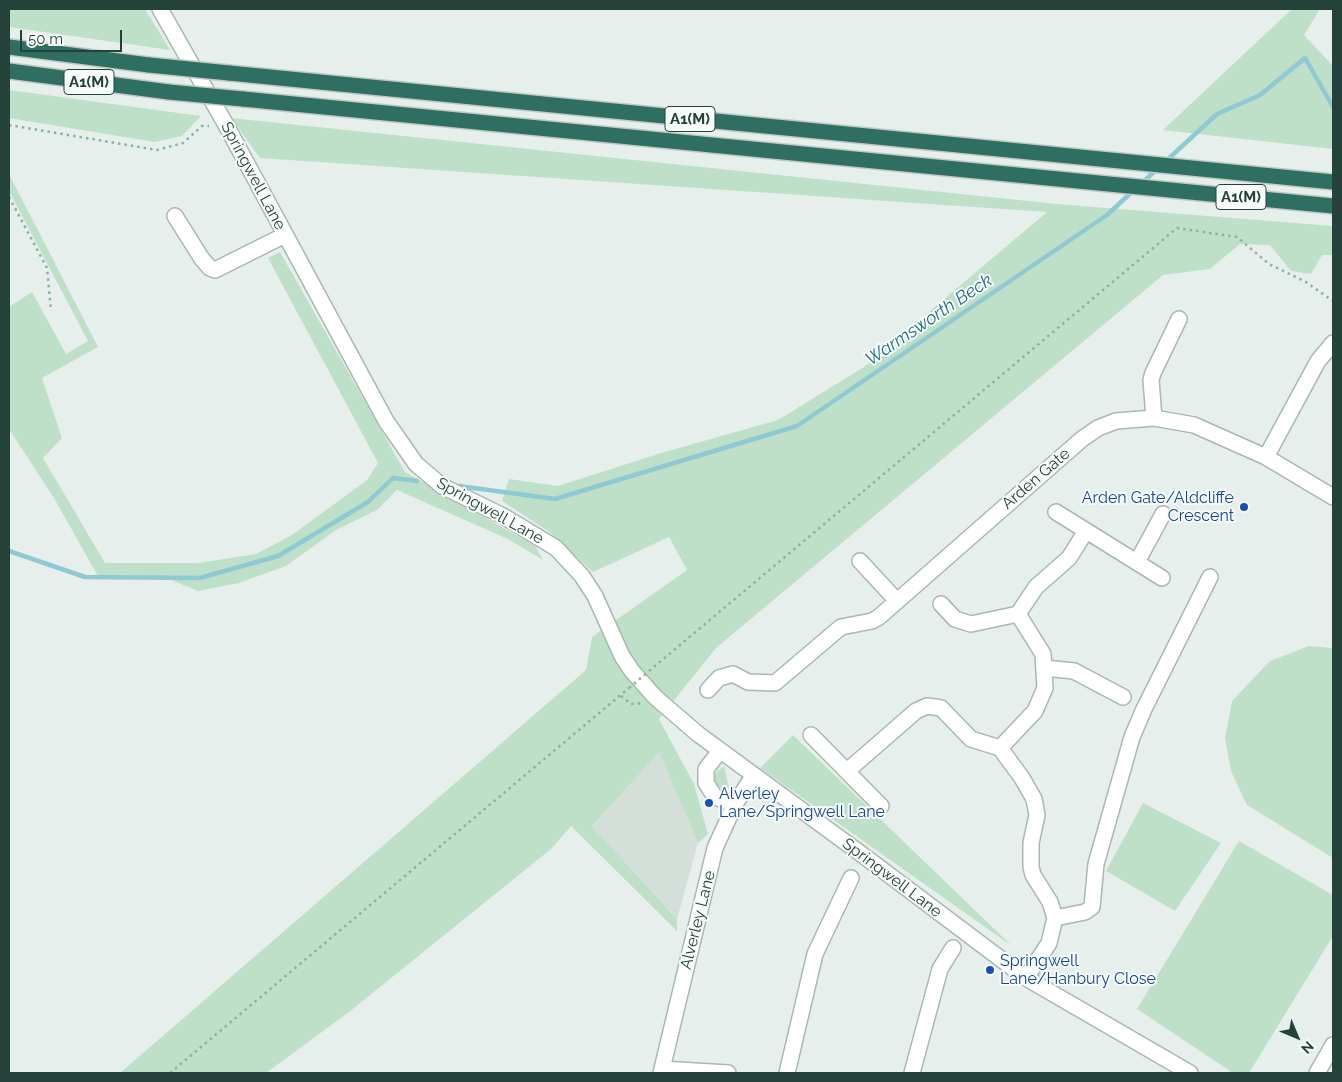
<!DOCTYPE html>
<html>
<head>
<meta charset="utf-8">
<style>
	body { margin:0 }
	#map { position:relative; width:1342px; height:1082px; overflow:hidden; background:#e6efeb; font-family:Raleway,sans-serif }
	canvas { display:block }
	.frame { position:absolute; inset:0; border:10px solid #24423a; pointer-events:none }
	.north { position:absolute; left:1272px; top:1012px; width:50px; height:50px; -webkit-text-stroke:4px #f7fbf9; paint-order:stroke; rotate:135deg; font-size:14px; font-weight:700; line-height:20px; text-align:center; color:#24423a }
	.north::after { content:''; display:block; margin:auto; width:18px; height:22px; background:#24423a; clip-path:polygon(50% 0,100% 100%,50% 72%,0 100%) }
	.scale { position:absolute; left:20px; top:30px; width:102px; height:22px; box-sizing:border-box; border:2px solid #24423a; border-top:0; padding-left:6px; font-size:15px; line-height:18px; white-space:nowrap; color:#24423a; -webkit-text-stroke:4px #f7fbf9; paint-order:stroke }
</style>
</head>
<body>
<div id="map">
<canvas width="1342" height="1082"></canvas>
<div class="frame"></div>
<div class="north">N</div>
<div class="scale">50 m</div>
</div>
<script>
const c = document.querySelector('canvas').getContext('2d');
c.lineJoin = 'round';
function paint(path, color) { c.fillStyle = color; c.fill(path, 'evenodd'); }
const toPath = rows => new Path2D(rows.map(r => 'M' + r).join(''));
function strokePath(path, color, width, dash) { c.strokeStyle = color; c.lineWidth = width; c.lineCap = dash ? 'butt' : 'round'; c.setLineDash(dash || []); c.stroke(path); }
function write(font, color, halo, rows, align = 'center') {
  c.font = font + ' Raleway,sans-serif'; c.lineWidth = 4; c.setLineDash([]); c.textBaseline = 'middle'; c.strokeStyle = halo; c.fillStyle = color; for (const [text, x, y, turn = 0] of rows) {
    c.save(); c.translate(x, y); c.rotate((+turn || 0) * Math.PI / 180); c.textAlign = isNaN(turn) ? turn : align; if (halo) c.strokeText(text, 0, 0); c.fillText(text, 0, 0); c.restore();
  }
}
const built = toPath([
	[659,753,698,843,677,919,592,826]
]);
const green = toPath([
	[9,9,145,9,170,50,9,27],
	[1292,9,1320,9,1304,35,1333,66,1333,149,1163,130],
	[9,90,201,116,182,136,155,142,9,118],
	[231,118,1057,204,1333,226,1333,255,1322,255,1311,274,1291,271,1270,245,1240,244,1210,269,1163,275,716,648,659,719,694,784,708,834,698,843,659,753,592,826,677,919,677,931,571,826,551,849,349,1012,266,1073,120,1073,586,670,592,637,687,570,669,537,593,572,548,531,502,501,509,479,558,486,658,454,778,420,864,367,1047,212,260,158],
	[9,174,98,347,42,378,62,438,43,458,105,563,198,563,256,554,292,535,367,480,378,463,268,258,280,252,405,472,535,546,543,560,508,539,397,490,377,510,336,530,286,566,239,583,198,591,164,577,99,578,54,498,9,429,9,307,32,292,66,354,88,341,9,191],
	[1309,646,1333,648,1333,858,1247,805,1231,771,1225,738,1232,701,1270,661],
	[793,735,1012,946,760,768],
	[724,766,729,788,723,790,713,781,714,774],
	[1143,803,1221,843,1175,911,1106,871],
	[1239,841,1333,895,1333,936,1249,1073,1233,1073,1137,1009]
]);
const stream = toPath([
	[1166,161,1217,114,1260,95,1305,58,1333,107],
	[1142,183,1158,168],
	[459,486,555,499,797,426,1107,215,1134,190],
	[9,551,85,577,200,578,278,556,368,502,393,478,417,481]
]);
const path = toPath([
	[9,125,157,150,183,143,202,126,209,126],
	[9,197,47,268,51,311],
	[649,671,1177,228,1237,237,1269,264,1306,282,1333,301],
	[621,696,631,704,642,703],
	[170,1073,629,688]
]);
const minor = toPath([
	[160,9,226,125,386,421,416,464,442,486,503,516,556,548,582,576,595,596,622,656,632,671,655,697,698,734,864,856,1026,978,1190,1073],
	[175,216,202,259,210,268,215,270,285,235],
	[1154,418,1151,380,1153,373,1179,319],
	[1266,457,1318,361,1333,343],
	[1056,512,1162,578],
	[860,561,897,601],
	[1137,562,1163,514],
	[941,604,955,619,971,624,1018,614,1036,587,1069,558,1086,531],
	[1018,614,1043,654,1045,688,1035,711,1000,748,1022,778,1034,799,1037,815,1031,843,1031,867,1033,875,1050,902,1055,918,1049,943,1026,978],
	[1045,668,1074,671,1123,697],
	[708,690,719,678,733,674,748,682,775,683,841,627,872,621,879,617,1082,439,1098,428,1116,421,1154,418,1194,425,1266,457,1333,497],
	[811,735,881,806],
	[720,751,706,769,706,783,715,797,735,804],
	[847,771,916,711,927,706,941,708,971,739,1000,748],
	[1055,918,1085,912,1092,907,1096,864,1132,737,1144,709,1210,577],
	[662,1069,728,1073],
	[661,1073,715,848,735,804,754,775],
	[787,1073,815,954,851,878],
	[912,1073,940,969,953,948],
	[1317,1073,1333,1045]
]);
const highway = toPath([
	[9,47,149,65],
	[9,71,169,92],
	[229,73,1333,182],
	[243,99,1333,206]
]);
const pathBridge = toPath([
	[629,688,648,672]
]);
const highwayBridge = toPath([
	[149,65,229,73],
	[169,92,243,99]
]);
const markers = [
	[1244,507,5,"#1a4fb4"],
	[709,803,5,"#1a4fb4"],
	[990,970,5,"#1a4fb4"]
];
const shields = [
	[89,82,50],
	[690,119,50],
	[1241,197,50]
];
const shieldNames = [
	["A1(M)",89,82],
	["A1(M)",690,119],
	["A1(M)",1241,197]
];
const streetNames = [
	["Springwell Lane",253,176,62],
	["Arden Gate",1036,479,-41],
	["Springwell Lane",490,511,29],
	["Springwell Lane",892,878,37],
	["Alverley Lane",698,920,-76]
];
const transitNames = [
	["Arden Gate/Aldcliffe",1234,498,"right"],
	["Crescent",1234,516,"right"],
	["Alverley",719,794],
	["Lane/Springwell Lane",719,812],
	["Springwell",1000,961],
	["Lane/Hanbury Close",1000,979]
];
const waterNames = [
	["Warmsworth Beck",929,320,-34]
];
paint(built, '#d4dfda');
paint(green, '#bfe0c8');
strokePath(stream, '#8ec9d4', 4.5);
strokePath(minor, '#a8b8b2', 18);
strokePath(highway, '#c2cac8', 18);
strokePath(path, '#86b3a5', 2.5, [2.5, 4]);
strokePath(minor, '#fff', 15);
strokePath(highway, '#2f6f62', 15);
strokePath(highwayBridge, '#c2cac8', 18, []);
strokePath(pathBridge, '#86b3a5', 2.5, [2.5, 4]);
strokePath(highwayBridge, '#2f6f62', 15);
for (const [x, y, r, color] of markers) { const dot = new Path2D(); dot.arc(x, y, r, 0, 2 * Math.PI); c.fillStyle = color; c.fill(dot); strokePath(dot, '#f7fbf9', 2); }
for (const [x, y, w] of shields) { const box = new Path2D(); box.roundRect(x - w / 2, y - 12.5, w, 25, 4); c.fillStyle = '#f7fbf9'; c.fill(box); strokePath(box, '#24423a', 1); }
write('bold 15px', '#24423a', null, shieldNames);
write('16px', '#24423a', '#f7fbf9', streetNames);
write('16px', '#164399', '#f7fbf9', transitNames, 'left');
write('italic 18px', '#1c6f80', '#f7fbf9', waterNames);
</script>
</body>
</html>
